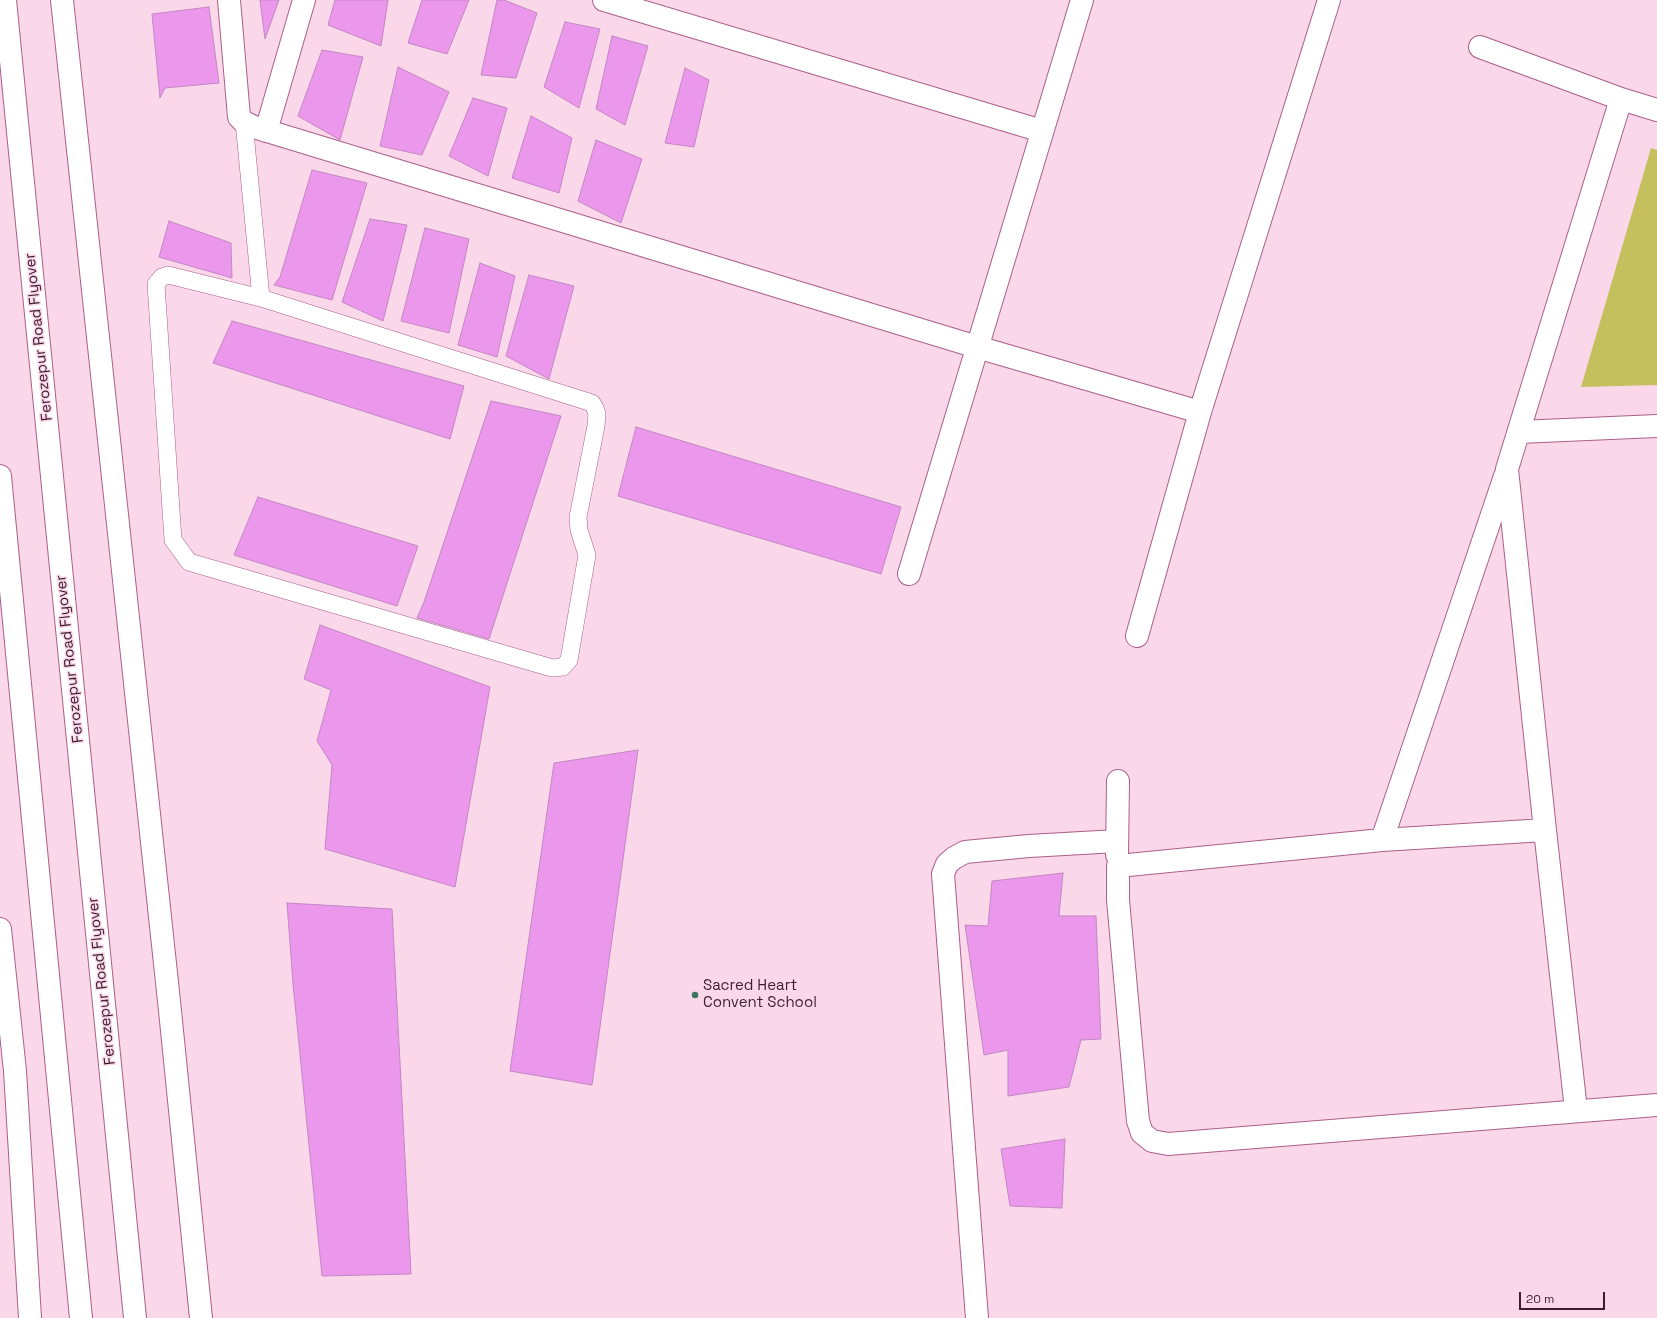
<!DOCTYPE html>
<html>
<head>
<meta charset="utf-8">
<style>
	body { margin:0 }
	#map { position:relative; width:1657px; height:1318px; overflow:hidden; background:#fad8e9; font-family:"Space Grotesk",sans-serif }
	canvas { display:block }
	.scale { position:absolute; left:1519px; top:1292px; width:86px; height:18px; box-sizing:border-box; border:2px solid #3d1e30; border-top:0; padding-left:5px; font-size:12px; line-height:14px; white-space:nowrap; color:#3d1e30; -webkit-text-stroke:3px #fad8e9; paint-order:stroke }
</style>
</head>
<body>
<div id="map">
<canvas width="1657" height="1318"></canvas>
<div class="scale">20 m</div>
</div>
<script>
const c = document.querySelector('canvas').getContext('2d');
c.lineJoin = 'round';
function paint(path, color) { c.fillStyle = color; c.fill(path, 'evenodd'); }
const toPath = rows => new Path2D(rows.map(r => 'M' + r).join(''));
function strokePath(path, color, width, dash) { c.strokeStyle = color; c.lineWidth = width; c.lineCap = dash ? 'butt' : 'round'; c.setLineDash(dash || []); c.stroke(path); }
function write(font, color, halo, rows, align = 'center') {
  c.font = font + ' "Space Grotesk",sans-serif'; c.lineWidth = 3; c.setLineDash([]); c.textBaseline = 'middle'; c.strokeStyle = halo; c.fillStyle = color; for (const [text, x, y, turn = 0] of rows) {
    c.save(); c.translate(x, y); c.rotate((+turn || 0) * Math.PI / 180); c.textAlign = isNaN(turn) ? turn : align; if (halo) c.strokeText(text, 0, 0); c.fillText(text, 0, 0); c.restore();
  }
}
const green = toPath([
	[1651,148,1657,150,1657,385,1581,387]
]);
const building = toPath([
	[260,0,279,0,265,39,260,0],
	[335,0,388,0,381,46,328,25,335,0],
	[422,0,469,0,447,54,408,43,422,0],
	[497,0,504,0,537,13,516,78,481,75,497,0],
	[209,7,219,83,165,88,160,98,152,14,209,7],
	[565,22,600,29,579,108,544,87,565,22],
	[612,36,648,46,625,125,596,109,612,36],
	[322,50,363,57,340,140,298,116,322,50],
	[398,67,449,92,422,155,380,146,398,67],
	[685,68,709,80,694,147,665,143,685,68],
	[473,98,507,108,488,176,449,156,473,98],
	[531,116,572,138,559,193,512,178,531,116],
	[596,140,642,159,621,223,578,201,596,140],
	[312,170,367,183,332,300,274,285,280,277,312,170],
	[370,219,407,225,383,321,342,302,370,219],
	[169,221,231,243,232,278,159,257,169,221],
	[425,228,469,239,449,333,401,321,425,228],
	[480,263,515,276,497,357,458,345,480,263],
	[529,275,574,286,549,379,506,356,529,275],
	[232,321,464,386,450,439,213,363,232,321],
	[491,401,561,416,489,639,417,618,424,602,491,401],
	[636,427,901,507,881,574,618,496,636,427],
	[258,497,418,546,397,606,234,555,258,497],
	[320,625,490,687,455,887,325,849,332,765,317,741,331,690,304,679,320,625],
	[638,750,592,1085,510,1071,554,763,638,750],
	[1063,873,1059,916,1096,916,1101,1039,1081,1040,1069,1087,1008,1096,1008,1050,984,1055,965,925,988,926,992,881,1063,873],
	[287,903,392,909,411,1274,322,1276,293,984,287,903],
	[1065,1139,1062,1208,1010,1206,1001,1149,1065,1139]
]);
const lane = toPath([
	[244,122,261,298],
	[168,275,261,298,592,403,595,408,597,414,596,426,578,517,579,530,587,555,569,660,563,667,552,668,189,562,173,540,156,284,162,277,168,275]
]);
const street = toPath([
	[229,0,239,117,244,122,254,127,977,347,1200,412,1329,0],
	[604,0,1042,131],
	[1480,47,1621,99],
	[1657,110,1621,99,1507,469,1545,830,1382,840,1118,866,1118,900,1138,1121,1142,1133,1152,1141,1168,1144,1657,1105],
	[266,131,304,0],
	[1519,432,1657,426],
	[909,574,1082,0],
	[1137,636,1200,412],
	[1545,830,1576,1110],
	[1382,840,1505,476],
	[1117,855,1118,781],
	[977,1318,943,874,947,864,954,858,965,852,1029,846,1117,841]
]);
const secondary = toPath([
	[62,0,169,1001,201,1318],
	[0,929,15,1071,30,1318]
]);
const highway = toPath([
	[5,0,135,1318],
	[0,476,81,1318]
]);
const markers = [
	[695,995,4,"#3b765f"]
];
const streetNames = [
	["Ferozepur Road Flyover",39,337,-96],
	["Ferozepur Road Flyover",70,659,-96],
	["Ferozepur Road Flyover",102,981,-96]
];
const poiNames = [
	["Sacred Heart",703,986],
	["Convent School",703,1003]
];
paint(green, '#c4c05d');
paint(building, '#eb97ec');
strokePath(building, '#c387c3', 1);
strokePath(lane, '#aa5f88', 18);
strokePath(street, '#aa5f88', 24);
strokePath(secondary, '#aa5f88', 24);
strokePath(highway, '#aa5f88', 24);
strokePath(lane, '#fff', 17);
strokePath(street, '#fff', 22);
strokePath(secondary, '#fff', 22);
strokePath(highway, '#fff', 22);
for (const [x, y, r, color] of markers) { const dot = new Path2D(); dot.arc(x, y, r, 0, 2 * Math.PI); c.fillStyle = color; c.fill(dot); strokePath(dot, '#fad8e9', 1.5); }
write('15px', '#3d1e30', '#fad8e9', streetNames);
write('15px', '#3d1e30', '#fad8e9', poiNames, 'left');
</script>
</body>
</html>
